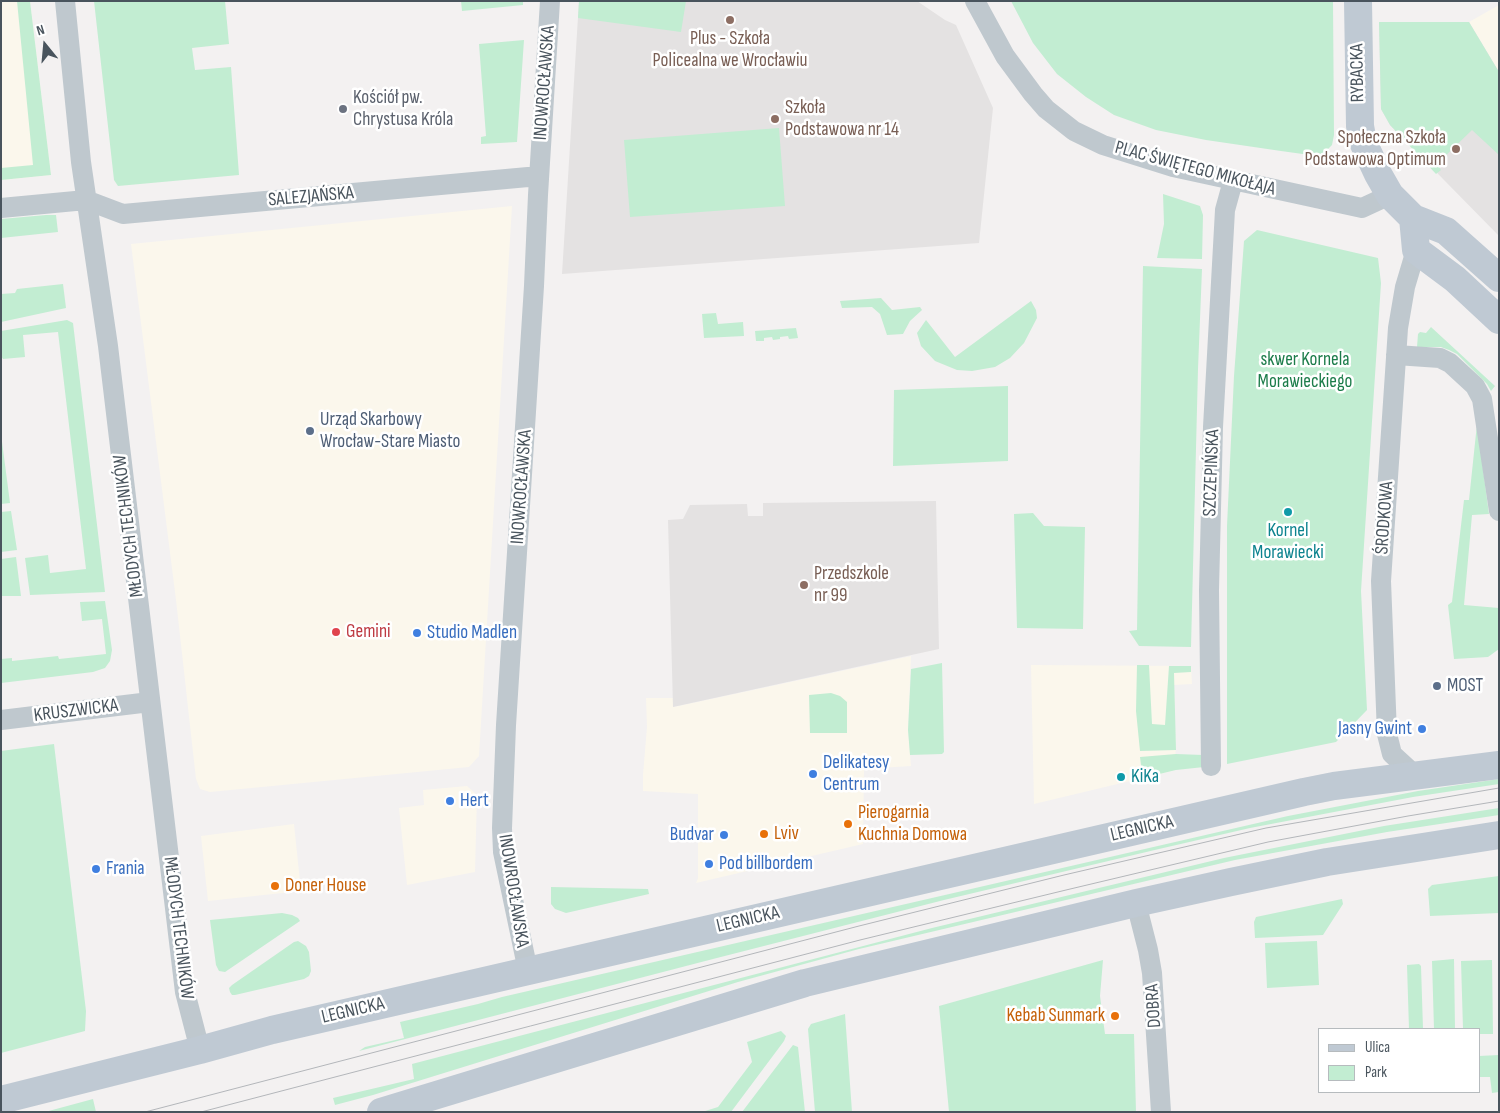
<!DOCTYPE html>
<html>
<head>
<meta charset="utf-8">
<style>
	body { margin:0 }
	#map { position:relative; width:1500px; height:1113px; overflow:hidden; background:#f3f1f1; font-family:"Sofia Sans Condensed",sans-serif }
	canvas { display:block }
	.frame { position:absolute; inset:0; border:2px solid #49545d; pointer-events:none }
	.legend { position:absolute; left:1318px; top:1028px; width:162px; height:65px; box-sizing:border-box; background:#fff; border:1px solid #b6bbbe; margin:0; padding:6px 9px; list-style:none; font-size:15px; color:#49545d }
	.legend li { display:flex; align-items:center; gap:10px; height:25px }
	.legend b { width:25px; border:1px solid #b6bbbe }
	.north { position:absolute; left:20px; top:20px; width:50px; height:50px; -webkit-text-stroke:4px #fff; paint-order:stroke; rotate:343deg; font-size:14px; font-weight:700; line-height:20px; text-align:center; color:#49545d }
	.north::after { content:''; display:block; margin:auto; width:18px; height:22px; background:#49545d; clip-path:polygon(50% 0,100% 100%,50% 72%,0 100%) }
</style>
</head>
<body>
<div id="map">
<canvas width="1500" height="1113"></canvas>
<div class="frame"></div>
<ul class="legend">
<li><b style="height:6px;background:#bfc9d3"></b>Ulica</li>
<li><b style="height:14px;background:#c2edd2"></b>Park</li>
</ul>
<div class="north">N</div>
</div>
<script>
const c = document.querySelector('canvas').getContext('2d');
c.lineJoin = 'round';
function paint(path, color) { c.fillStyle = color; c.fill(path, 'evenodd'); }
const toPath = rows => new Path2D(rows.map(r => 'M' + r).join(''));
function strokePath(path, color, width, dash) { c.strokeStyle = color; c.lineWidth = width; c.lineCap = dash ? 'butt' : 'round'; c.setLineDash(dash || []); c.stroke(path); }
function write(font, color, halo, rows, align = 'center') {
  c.font = font + ' "Sofia Sans Condensed",sans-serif'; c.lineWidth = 5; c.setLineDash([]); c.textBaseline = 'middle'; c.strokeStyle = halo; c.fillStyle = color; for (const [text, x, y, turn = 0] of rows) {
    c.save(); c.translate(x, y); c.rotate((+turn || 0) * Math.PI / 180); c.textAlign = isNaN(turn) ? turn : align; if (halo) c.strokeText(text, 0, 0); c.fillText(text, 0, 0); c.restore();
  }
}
const commercial = toPath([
	[1,1,30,1,51,175,1,180],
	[1499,5,1499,72,1469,22],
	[512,206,479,756,469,767,210,792,200,789,196,779,176,600,131,244],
	[911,656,908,730,911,766,864,769,863,844,696,883,698,878,698,794,643,791,643,775,647,727,646,698,673,698,674,707],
	[1031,665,1191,666,1192,684,1174,685,1176,770,1034,804],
	[467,786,477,795,475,872,407,885,399,808,424,805,423,790],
	[294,824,301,891,208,901,201,836]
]);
const education = toPath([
	[579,1,917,1,945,20,956,25,993,108,979,243,562,274],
	[1379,22,1469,22,1499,72,1499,236,1390,125,1381,109],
	[936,501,939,649,673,707,668,520,683,519,690,505,747,504,748,516,763,516,763,503]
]);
const green = toPath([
	[17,1,30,1,51,175,1,180,1,168,33,165],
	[94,1,225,1,229,44,192,48,195,70,231,67,239,175,118,186,114,180],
	[461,1,523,1,523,5,462,11],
	[579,1,686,1,681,32,578,18],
	[1011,1,1333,1,1334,135,1332,145,1325,152,1317,156,1281,151,1206,140,1156,130,1114,115,1086,97,1057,74,1033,43],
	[1379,22,1469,22,1499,72,1499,155,1472,130,1437,164,1441,170,1436,174,1390,125,1381,109],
	[524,40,517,142,481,144,481,137,486,136,479,44],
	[779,128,785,206,630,217,624,140],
	[1163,194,1200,206,1203,215,1202,259,1157,258,1164,224],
	[46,215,56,215,58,232,1,238,1,219],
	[1257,230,1378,258,1381,283,1361,591,1367,710,1336,742,1227,764,1227,526,1234,376,1244,241],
	[1143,266,1202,269,1198,369,1191,647,1139,646,1129,631,1137,630],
	[63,284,66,308,1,322,1,294,15,293,17,289],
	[881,298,892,310,920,307,922,310,910,321,903,334,887,335,880,314,872,307,842,308,840,301],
	[1031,301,1036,310,1037,318,1024,343,1010,358,995,367,972,371,957,370,935,361,921,346,917,333,926,320,955,357],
	[716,313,718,324,743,322,744,336,704,338,702,314],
	[67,320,73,323,105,592,30,595,25,558,48,555,50,573,86,569,58,332,23,335,25,357,3,359,1,356,1,331],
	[1431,327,1495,386,1491,391,1487,384,1457,354,1449,350,1441,347,1417,347,1418,334,1420,332,1426,333],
	[796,328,798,338,789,339,788,336,780,337,780,339,773,340,772,337,764,338,764,341,756,341,755,331],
	[1008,386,1008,461,893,466,894,390],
	[1477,424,1489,514,1472,515,1464,605,1499,608,1499,649,1488,657,1454,659,1448,605,1452,602,1464,500,1469,500],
	[1,434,10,503,1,504],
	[11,511,17,550,1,552,1,512],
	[1033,513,1044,526,1085,527,1083,629,1017,628,1014,514],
	[16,557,21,596,1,596,1,559],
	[105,601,112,650,110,661,105,668,93,672,1,683,1,659,12,658,12,661,58,656,59,659,106,654,102,619,82,621,80,602],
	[942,663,944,752,942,754,910,755,908,730,911,669],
	[1137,665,1149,665,1152,724,1165,725,1169,666,1191,666,1191,672,1174,673,1176,750,1140,751,1136,711],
	[831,693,840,696,847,702,847,733,810,733,809,695],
	[54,744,86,1011,85,1031,1,1053,1,751],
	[1176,754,1203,755,1204,767,1176,770,1147,777,1142,773,1140,757],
	[1499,779,1499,784,1413,797,1250,828,1159,849,944,900,713,959,359,1051,365,1047,404,1038,400,1022,478,1004,502,997,1288,816,1418,791],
	[1499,808,1499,815,1387,832,1235,860,859,949,738,982,373,1095,335,1105,333,1098,414,1079,412,1064,932,928,1224,858,1384,826],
	[1499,876,1499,913,1430,916,1428,889,1432,885],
	[551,887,648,889,649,894,566,913,555,909,551,904],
	[1342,899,1343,904,1323,935,1255,938,1254,922,1256,917],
	[282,913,292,915,298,918,300,921,225,972,219,971,216,965,210,920],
	[298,941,306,946,309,952,311,971,309,976,304,979,235,995,232,995,230,992,229,988,232,985,294,942],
	[1317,941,1319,985,1267,988,1265,943],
	[1454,959,1455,1029,1434,1029,1432,961],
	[1103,960,1100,996,1105,1034,1134,1034,1136,1112,949,1112,939,1006],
	[1492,960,1493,1034,1479,1034,1479,1029,1463,1029,1461,961],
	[1419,964,1421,966,1423,1029,1409,1029,1407,965],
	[845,1014,852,1112,815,1112,808,1029,811,1024],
	[781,1031,786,1036,784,1041,731,1112,702,1112,718,1107,752,1062,747,1042],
	[793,1045,798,1047,805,1112,742,1112],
	[1499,1055,1499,1092,1492,1093,1490,1077,1479,1077,1479,1056],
	[93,1099,96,1112,45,1112]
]);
const street = toPath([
	[65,1,81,162,108,346,185,992,200,1050],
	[975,1,1005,56,1033,94,1046,109,1074,131,1103,145,1173,167,1362,208,1390,195],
	[1,208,86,200,123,214,539,176],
	[1416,250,1405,287,1398,328,1381,581,1387,734,1392,754,1416,776],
	[1396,355,1440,358,1450,363,1475,386,1482,399,1499,511],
	[1,720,150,702],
	[1211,766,1209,590,1213,427,1225,210,1233,181],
	[1136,903,1148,950,1152,973,1161,1112],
	[528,971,503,852,502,828,506,725,534,286,538,195,550,1]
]);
const secondary = toPath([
	[1358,1,1360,126,1363,142,1378,174,1390,195,1413,218,1446,231,1499,278],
	[1413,218,1416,250,1455,279,1499,320],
	[1,1100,200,1050,272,1030,1304,792,1334,786,1499,765],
	[381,1112,805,983,1136,903,1231,882,1327,862,1499,835]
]);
const tram = toPath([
	[145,1112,859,926,1064,875,1266,828,1499,788],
	[201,1112,860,940,1066,890,1268,842,1408,816,1499,801]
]);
const markers = [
	[730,20,5,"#8d6e63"],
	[343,109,5,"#6b7280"],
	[775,119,5,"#8d6e63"],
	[1456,149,5,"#8d6e63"],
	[310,431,5,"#5c6f8a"],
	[1288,512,5,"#0f9aa8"],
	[804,585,5,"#8d6e63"],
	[336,632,5,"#e0444e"],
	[417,633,5,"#3f7fe0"],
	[1437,686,5,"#5c6f8a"],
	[1422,729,5,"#3f7fe0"],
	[813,774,5,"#3f7fe0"],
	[1121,777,5,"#0f9aa8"],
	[450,801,5,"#3f7fe0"],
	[848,824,5,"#e8710a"],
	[764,834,5,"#e8710a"],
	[724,835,5,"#3f7fe0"],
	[709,864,5,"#3f7fe0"],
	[96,869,5,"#3f7fe0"],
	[275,886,5,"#e8710a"],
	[1115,1016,5,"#e8710a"]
];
const educationNames = [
	["Plus - Szkoła",730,39,"center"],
	["Policealna we Wrocławiu",730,61,"center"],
	["Szkoła",785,108],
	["Podstawowa nr 14",785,130],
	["Społeczna Szkoła",1446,138,"right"],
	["Podstawowa Optimum",1446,160,"right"],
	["Przedszkole",814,574],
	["nr 99",814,596]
];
const streetNames = [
	["RYBACKA",1358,73,-91],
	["INOWROCŁAWSKA",545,83,-86],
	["PLAC ŚWIĘTEGO MIKOŁAJA",1195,169,15],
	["SALEZJAŃSKA",311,197,-5],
	["SZCZEPIŃSKA",1212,473,-88],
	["INOWROCŁAWSKA",522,487,-86],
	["ŚRODKOWA",1385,518,-86],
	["MŁODYCH TECHNIKÓW",129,526,-97],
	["KRUSZWICKA",76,711,-7],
	["LEGNICKA",1142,829,-13],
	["INOWROCŁAWSKA",513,891,81],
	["LEGNICKA",748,920,-13],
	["MŁODYCH TECHNIKÓW",178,928,83],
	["DOBRA",1154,1006,-94],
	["LEGNICKA",353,1011,-13]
];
const worshipNames = [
	["Kościół pw.",353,98],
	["Chrystusa Króla",353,120]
];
const parkNames = [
	["skwer Kornela",1305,360],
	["Morawieckiego",1305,382]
];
const serviceNames = [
	["Urząd Skarbowy",320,420],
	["Wrocław-Stare Miasto",320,442],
	["MOST",1447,686]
];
const cultureNames = [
	["Kornel",1288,531],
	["Morawiecki",1288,553],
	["KiKa",1131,777,"left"]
];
const healthNames = [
	["Gemini",346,632]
];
const shopNames = [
	["Studio Madlen",427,633],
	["Jasny Gwint",1412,729,"right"],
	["Delikatesy",823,763],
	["Centrum",823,785],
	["Hert",460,801],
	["Budvar",714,835,"right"],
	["Pod billbordem",719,864],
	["Frania",106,869]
];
const foodNames = [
	["Pierogarnia",858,813],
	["Kuchnia Domowa",858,835],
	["Lviv",774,834],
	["Doner House",285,886],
	["Kebab Sunmark",1105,1016,"right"]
];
paint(commercial, '#fbf7ec');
paint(education, '#e4e2e2');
paint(green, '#c2edd2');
strokePath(street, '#bfc8ce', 20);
strokePath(secondary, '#bfc9d3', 28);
strokePath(tram, '#b3b6ba', 1);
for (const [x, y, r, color] of markers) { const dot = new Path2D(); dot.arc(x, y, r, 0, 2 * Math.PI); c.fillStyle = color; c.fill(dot); strokePath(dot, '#fff', 2); }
write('19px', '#785e54', '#fff', educationNames, 'left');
write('19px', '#49545d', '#fff', streetNames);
write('19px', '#5b616d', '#fff', worshipNames, 'left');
write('19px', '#1c7c4a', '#fff', parkNames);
write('19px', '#4e5e75', '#fff', serviceNames, 'left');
write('19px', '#0d838f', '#fff', cultureNames);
write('19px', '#be3a42', '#fff', healthNames, 'left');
write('19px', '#366cbe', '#fff', shopNames, 'left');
write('19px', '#c56008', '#fff', foodNames, 'left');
</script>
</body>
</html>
